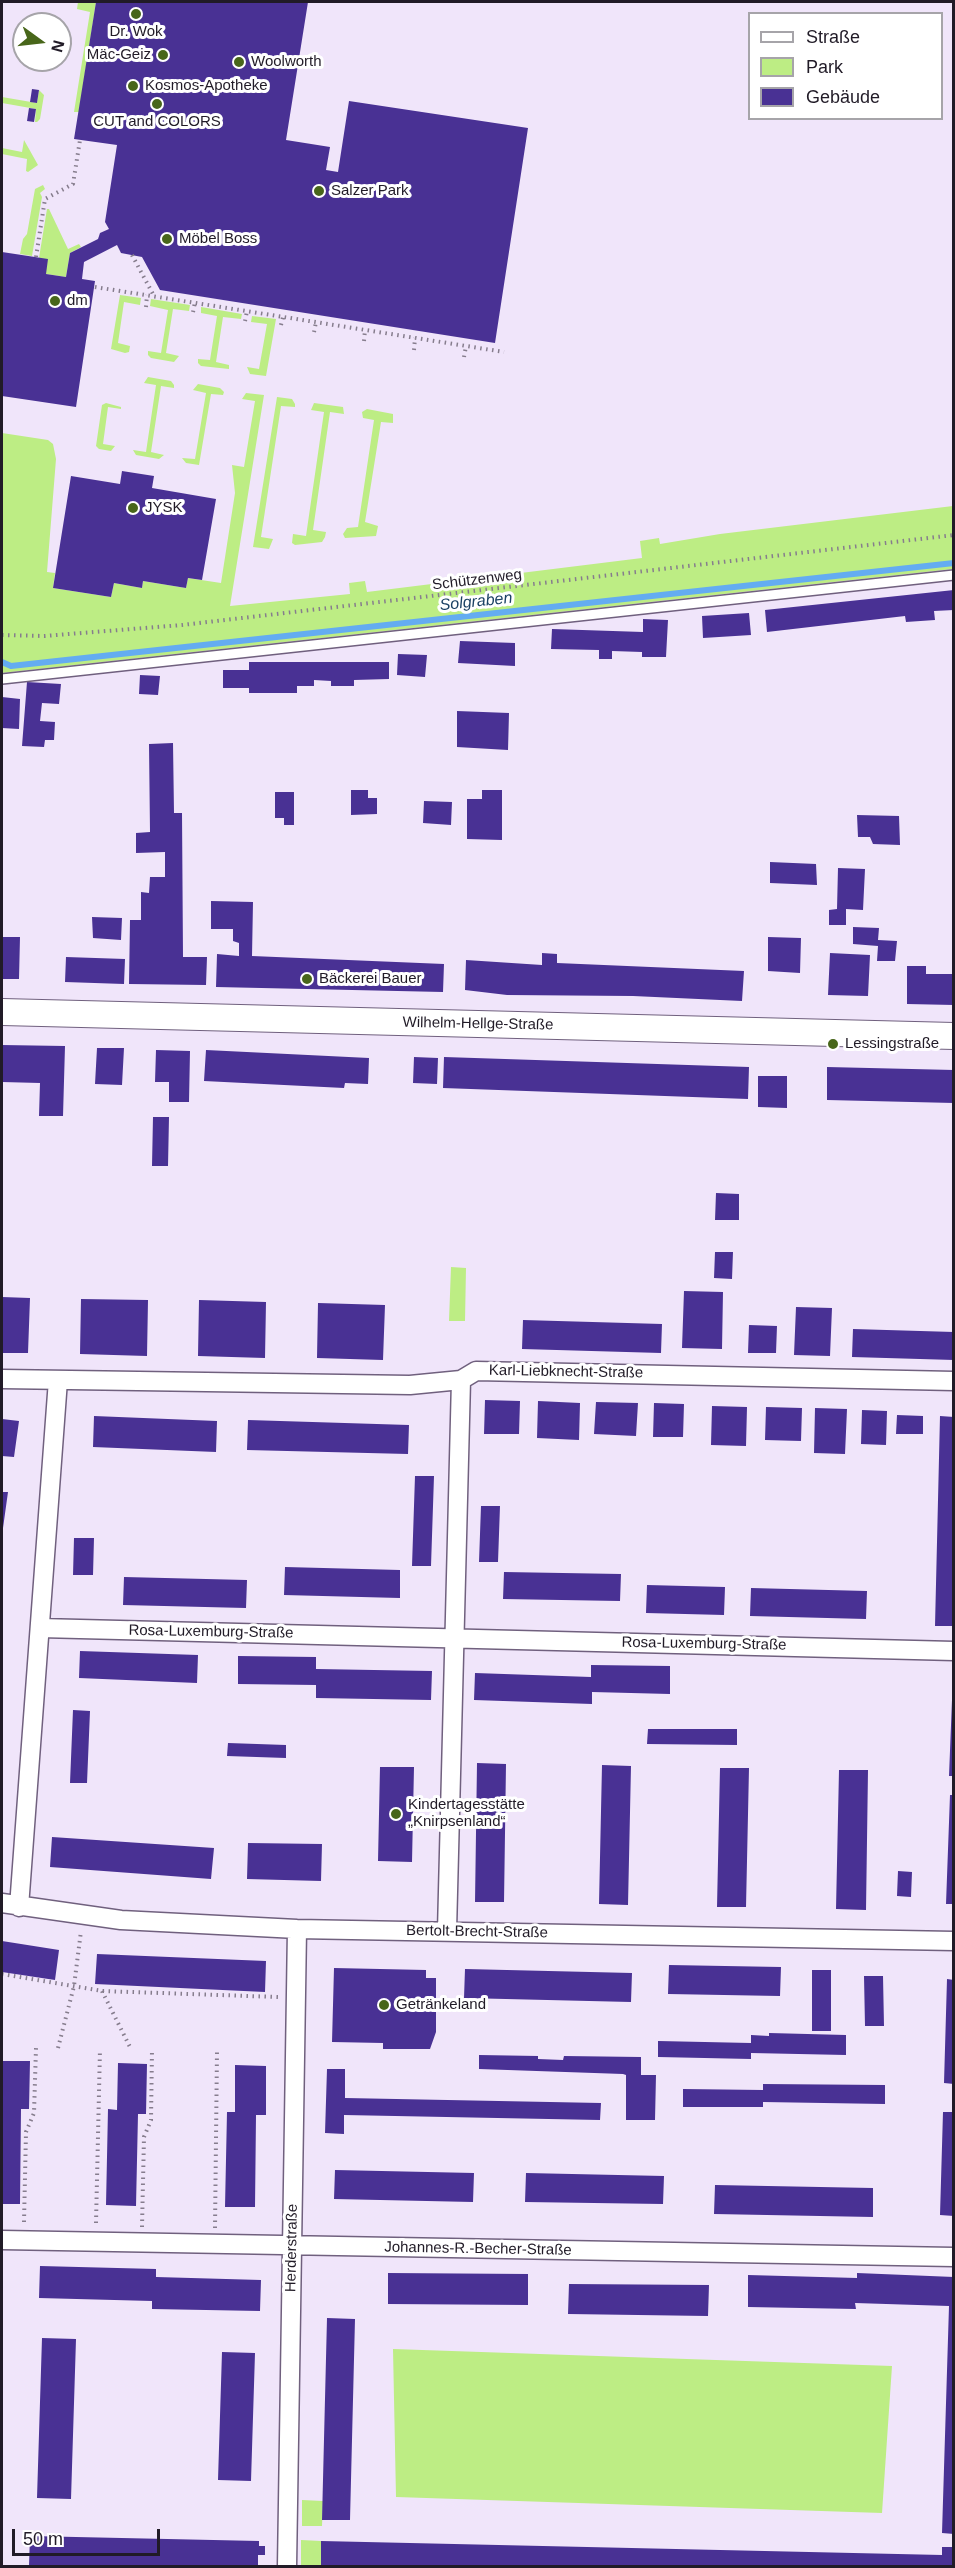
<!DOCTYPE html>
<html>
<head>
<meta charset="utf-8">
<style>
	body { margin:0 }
	#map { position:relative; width:955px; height:2568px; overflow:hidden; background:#f0e5fa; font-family:Arial,sans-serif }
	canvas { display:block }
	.frame { position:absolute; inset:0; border:3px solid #211b27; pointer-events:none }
	.legend { position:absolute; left:748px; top:12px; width:195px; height:108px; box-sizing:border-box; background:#fff; border:2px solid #a6a4a9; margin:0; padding:8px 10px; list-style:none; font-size:18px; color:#211b27 }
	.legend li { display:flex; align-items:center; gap:12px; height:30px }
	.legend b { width:30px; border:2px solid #a6a4a9 }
	.north { position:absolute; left:12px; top:12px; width:60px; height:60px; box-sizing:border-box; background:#fff; border:2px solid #a6a4a9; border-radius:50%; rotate:105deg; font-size:16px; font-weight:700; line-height:24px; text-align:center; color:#211b27 }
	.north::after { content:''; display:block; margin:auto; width:21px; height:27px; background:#48661a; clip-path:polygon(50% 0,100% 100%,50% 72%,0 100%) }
	.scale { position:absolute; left:12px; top:2529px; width:148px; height:27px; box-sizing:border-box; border:3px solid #211b27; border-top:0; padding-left:8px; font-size:18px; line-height:21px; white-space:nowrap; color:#211b27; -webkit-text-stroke:4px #fff; paint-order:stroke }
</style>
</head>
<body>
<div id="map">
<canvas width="955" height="2568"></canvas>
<div class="frame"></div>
<ul class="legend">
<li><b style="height:8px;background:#fff"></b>Straße</li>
<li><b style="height:16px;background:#bded84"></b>Park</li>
<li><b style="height:16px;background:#493194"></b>Gebäude</li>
</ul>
<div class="north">N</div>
<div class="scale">50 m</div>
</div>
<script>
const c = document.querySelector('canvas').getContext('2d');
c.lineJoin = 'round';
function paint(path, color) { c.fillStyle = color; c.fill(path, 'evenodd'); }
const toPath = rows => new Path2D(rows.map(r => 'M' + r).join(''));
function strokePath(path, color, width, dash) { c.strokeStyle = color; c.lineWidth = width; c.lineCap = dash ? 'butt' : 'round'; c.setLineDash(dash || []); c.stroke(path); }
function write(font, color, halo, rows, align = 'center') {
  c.font = font + ' Arial,sans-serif'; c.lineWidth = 6; c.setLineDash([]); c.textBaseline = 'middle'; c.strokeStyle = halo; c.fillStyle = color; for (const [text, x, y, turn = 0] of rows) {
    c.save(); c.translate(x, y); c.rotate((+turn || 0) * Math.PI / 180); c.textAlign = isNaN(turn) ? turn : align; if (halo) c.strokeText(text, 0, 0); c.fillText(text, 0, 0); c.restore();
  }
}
const green = toPath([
	[78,2,96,2,79,112,74,112,90,12,77,9],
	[39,90,44,95,40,119,37,122,35,122,36,109,2,103,2,97,37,103],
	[24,140,38,165,28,172,26,171,27,159,2,154,2,148,22,152],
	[43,185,45,189,40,193,42,197,32,256,20,254,23,239,27,234,35,189],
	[47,209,49,209,68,249,79,244,81,247,70,253,66,277,46,274,39,258],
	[120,295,141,298,140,305,124,302,118,343,130,346,129,352,125,353,111,349],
	[151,299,190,305,189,311,173,309,166,353,179,356,174,362,151,358,148,355,148,351,161,353,168,310,150,306],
	[201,307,242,314,241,319,223,317,216,362,229,365,229,369,201,366,198,363,198,359,210,360,217,316,201,313],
	[252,316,276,319,266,376,250,374,247,367,259,369,267,324,251,322],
	[148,377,171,381,174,385,174,388,161,386,151,452,164,455,159,459,136,455,133,450,146,452,156,385,144,383],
	[198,384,220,388,224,392,223,395,211,394,199,465,186,463,182,458,195,459,206,393,193,390],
	[246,393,264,395,230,606,350,594,349,583,365,581,367,592,642,558,640,541,659,538,660,544,720,534,953,506,953,569,2,673,2,433,48,440,53,444,56,459,47,572,55,573,53,588,111,597,114,583,142,588,143,581,186,588,188,578,221,583,235,493,232,465,244,467,255,401,242,399],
	[277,397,292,399,295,404,295,407,281,406,261,537,273,539,269,549,253,547],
	[106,403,121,407,121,409,108,407,103,444,115,446,111,451,99,449,96,446,102,405],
	[314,403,343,407,344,414,330,412,313,530,326,532,325,537,322,542,295,545,292,543,293,534,306,536,324,412,311,410],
	[367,409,393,414,393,423,381,422,365,522,378,526,376,536,345,538,343,534,347,528,358,527,374,420,363,418,362,412],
	[451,1267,466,1268,465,1321,449,1321],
	[393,2349,892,2366,882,2513,396,2497],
	[302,2500,323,2501,322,2526,302,2526],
	[301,2540,321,2541,321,2566,301,2566]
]);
const stream = toPath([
	[2,662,11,666,954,563]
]);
const building = toPath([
	[96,2,308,2,286,140,330,147,326,170,338,172,349,101,528,128,495,343,160,290,142,257,121,253,117,245,84,262,82,279,95,281,76,407,2,396,2,252,48,259,46,274,66,277,70,253,98,239,100,233,109,229,105,222,117,145,74,139],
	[32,89,39,90,37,103,30,102],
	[29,108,36,109,34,122,27,121],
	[122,471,154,476,152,488,216,499,202,580,188,578,186,588,143,581,142,588,114,583,111,597,53,588,71,476,120,484],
	[954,590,954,610,934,611,935,620,906,622,905,616,767,632,765,610],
	[749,613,751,635,703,638,702,616],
	[643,619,668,620,666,657,642,657,642,652,612,651,612,659,599,659,599,650,551,649,552,629,643,632],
	[460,641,515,643,515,666,458,663],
	[398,654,427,655,425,677,397,675],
	[249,662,389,662,389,679,354,680,354,686,331,686,331,681,314,680,314,686,297,686,297,693,249,693,249,688,223,688,223,670,249,670],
	[140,675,160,676,158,695,139,694],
	[27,682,61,684,59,704,42,703,40,721,55,722,54,740,45,740,44,747,22,746],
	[2,697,20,699,19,729,2,728],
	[457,711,509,713,508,750,457,747],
	[173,743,174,813,182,813,183,957,207,957,206,985,129,984,130,920,141,920,141,892,149,893,150,877,165,877,165,852,136,853,136,833,150,832,149,744],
	[351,790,368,790,368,798,377,798,377,814,351,815],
	[482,790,502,790,502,840,467,839,467,799,482,799],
	[275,792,294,792,294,825,284,825,284,818,275,818],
	[424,801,452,802,451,825,423,823],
	[857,815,899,816,900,845,873,844,870,837,858,837],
	[770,862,816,864,817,885,770,883],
	[838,868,865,869,863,910,846,909,846,925,829,925,829,910,837,909],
	[211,901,253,902,252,956,444,964,443,992,216,987,217,954,239,956,239,943,233,941,233,929,211,929],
	[92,917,122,918,121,940,93,938],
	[853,927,879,928,878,940,897,941,895,961,877,961,878,946,853,944],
	[3,937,20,937,19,979,2,979],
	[768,937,801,938,800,973,768,971],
	[542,953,557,954,557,963,744,971,742,1001,633,996,507,995,465,990,466,960,542,965],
	[830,953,870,955,868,996,828,995],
	[66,957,125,959,124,984,65,982],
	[907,966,926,966,926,974,954,974,954,1005,907,1004],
	[2,1045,65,1046,63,1116,39,1116,40,1083,2,1082],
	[97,1048,124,1048,122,1085,95,1084],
	[156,1050,190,1051,189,1102,169,1102,169,1082,155,1082],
	[206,1050,369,1058,368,1084,345,1083,344,1088,204,1081],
	[414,1057,438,1058,437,1084,413,1083],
	[444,1057,749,1067,748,1099,443,1088],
	[827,1067,954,1070,954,1103,827,1100],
	[758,1076,787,1076,787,1108,758,1107],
	[153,1117,169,1117,168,1166,152,1166],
	[716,1193,739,1194,739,1220,715,1220],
	[715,1252,733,1252,732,1279,714,1278],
	[684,1291,723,1292,722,1349,682,1348],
	[2,1297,30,1298,28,1353,2,1353],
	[81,1299,148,1300,147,1356,80,1354],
	[199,1300,266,1302,265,1358,198,1356],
	[318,1303,385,1305,383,1360,317,1358],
	[796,1307,832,1308,830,1356,794,1355],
	[523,1320,662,1324,661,1353,522,1349],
	[749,1325,777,1326,776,1353,748,1353],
	[853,1329,954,1332,954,1360,852,1357],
	[485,1400,520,1401,519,1434,484,1434],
	[538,1401,580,1403,579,1440,537,1438],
	[596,1402,638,1403,636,1436,594,1434],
	[654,1403,684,1404,683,1437,653,1437],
	[712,1406,747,1407,746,1446,711,1445],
	[766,1407,802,1408,801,1441,765,1440],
	[815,1408,847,1409,845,1454,814,1453],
	[862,1410,887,1411,886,1445,861,1444],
	[897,1415,923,1416,923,1434,896,1434],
	[94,1416,217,1421,216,1452,93,1447],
	[940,1416,954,1417,954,1626,935,1626],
	[2,1419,19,1421,14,1457,2,1456],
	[248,1420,409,1425,408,1454,247,1450],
	[415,1476,434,1476,431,1566,412,1566],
	[2,1492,8,1492,3,1528,2,1528],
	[481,1506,500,1506,498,1562,479,1562],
	[74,1538,94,1538,93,1575,73,1575],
	[285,1567,400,1570,400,1598,284,1595],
	[504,1572,621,1574,620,1601,503,1599],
	[124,1577,247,1580,246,1608,123,1605],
	[647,1585,725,1587,724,1615,646,1613],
	[751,1588,867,1591,866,1619,750,1616],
	[80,1651,198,1655,197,1683,79,1678],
	[238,1656,316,1657,316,1669,432,1671,431,1700,316,1698,316,1685,238,1684],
	[591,1665,670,1666,670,1694,592,1692,592,1704,474,1700,475,1673,591,1677],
	[952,1700,954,1700,954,1776,949,1776],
	[73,1710,90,1711,87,1783,70,1783],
	[648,1729,737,1729,737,1745,647,1744],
	[228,1743,286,1745,286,1758,227,1756],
	[477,1763,506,1764,504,1902,475,1902],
	[602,1765,631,1766,628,1905,599,1904],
	[380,1767,414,1767,412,1862,378,1861],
	[720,1768,749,1768,746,1907,717,1907],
	[839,1770,868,1770,866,1910,836,1909],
	[950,1795,954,1795,954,1904,946,1904],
	[52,1837,214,1848,211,1879,50,1867],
	[248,1843,322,1844,321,1881,247,1879],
	[898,1871,912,1872,911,1897,897,1896],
	[2,1941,59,1950,55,1980,2,1972],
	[97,1954,266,1961,265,1992,95,1984],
	[669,1965,781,1967,780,1996,668,1994],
	[334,1968,426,1970,426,1978,436,1978,436,2032,430,2049,383,2049,383,2043,332,2042],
	[465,1969,632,1973,631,2002,464,1998],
	[812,1970,831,1970,831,2031,812,2031],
	[864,1976,883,1976,884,2026,865,2026],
	[947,1979,954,1980,954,2084,944,2083],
	[769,2033,846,2035,846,2055,751,2053,751,2059,658,2057,658,2041,751,2043,751,2035,769,2036],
	[479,2055,538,2056,538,2059,563,2060,564,2056,641,2057,641,2075,656,2075,655,2120,626,2120,626,2075,623,2074,479,2069],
	[2,2061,30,2061,29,2109,21,2109,20,2204,2,2204],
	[118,2063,147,2064,146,2114,138,2114,136,2206,106,2205,108,2109,117,2110],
	[235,2065,266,2066,266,2115,256,2115,255,2207,225,2207,227,2112,235,2112],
	[327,2069,345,2069,345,2098,601,2103,600,2120,344,2115,344,2134,325,2133],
	[763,2084,885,2085,885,2104,763,2102,763,2107,683,2107,683,2089,763,2090],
	[943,2112,954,2112,954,2216,940,2215],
	[335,2170,474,2173,473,2202,334,2199],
	[526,2173,664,2176,663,2204,525,2202],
	[715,2185,873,2188,873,2217,714,2214],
	[40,2266,156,2269,156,2277,261,2280,260,2311,152,2309,152,2301,39,2298],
	[388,2273,528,2274,528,2305,388,2304],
	[857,2273,954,2277,954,2534,942,2533,949,2306,855,2303,856,2309,748,2307,748,2275,857,2278],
	[569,2284,709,2285,708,2316,568,2314],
	[327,2318,355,2319,350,2520,322,2520],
	[42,2338,76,2339,71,2499,37,2498],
	[222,2352,255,2353,251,2481,218,2480],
	[30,2536,259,2541,259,2546,265,2546,265,2555,258,2555,258,2566,29,2566],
	[321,2541,942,2555,942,2547,954,2547,954,2566,321,2566]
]);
const path = toPath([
	[132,255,154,296],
	[36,257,45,199,73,184,80,140],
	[95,287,504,352],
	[146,307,147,295],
	[193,312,195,302],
	[245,321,247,311],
	[281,325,283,317],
	[314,332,316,322],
	[364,341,365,330],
	[414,350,415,338],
	[464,357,466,346],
	[2,635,44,636,182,625,954,535],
	[2,1974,102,1991,278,1997],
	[102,1991,131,2049],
	[58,2048,74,1986,81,1931],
	[24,2222,26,2132,34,2113,36,2048],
	[96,2223,100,2049],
	[142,2227,144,2137,151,2120,152,2050],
	[215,2228,217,2051]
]);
const service = toPath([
	[2,679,954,575]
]);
const minor = toPath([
	[2,1379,410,1385,461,1380,476,1371,954,1381],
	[40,1628,954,1651],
	[2,1903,121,1920,297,1929,954,1941],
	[19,1907,58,1380],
	[447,1931,461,1380],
	[2,2240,954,2257],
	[287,2566,297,1929]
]);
const secondary = toPath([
	[2,1012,954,1036]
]);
const markers = [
	[136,14,6,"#48661a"],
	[163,55,6,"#48661a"],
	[239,62,6,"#48661a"],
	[133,86,6,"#48661a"],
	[157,104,6,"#48661a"],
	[319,191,6,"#48661a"],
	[167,239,6,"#48661a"],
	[55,301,6,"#48661a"],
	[133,508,6,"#48661a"],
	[307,979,6,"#48661a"],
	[833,1044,6,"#48661a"],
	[396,1814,6,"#48661a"],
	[384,2005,6,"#48661a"]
];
const poiNames = [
	["Dr. Wok",136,32,"center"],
	["Mäc-Geiz",151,55,"right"],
	["Woolworth",251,62],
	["Kosmos-Apotheke",145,86],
	["CUT and COLORS",157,122,"center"],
	["Salzer Park",331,191],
	["Möbel Boss",179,239],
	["dm",67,301],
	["JYSK",145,508],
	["Bäckerei Bauer",319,979],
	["Lessingstraße",845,1044],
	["Kindertagesstätte",408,1805],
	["„Knirpsenland“",408,1822],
	["Getränkeland",396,2005]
];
const streetNames = [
	["Schützenweg",477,580,-7],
	["Wilhelm-Hellge-Straße",478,1024,1],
	["Karl-Liebknecht-Straße",566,1372,1],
	["Rosa-Luxemburg-Straße",211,1632,1],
	["Rosa-Luxemburg-Straße",704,1644,1],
	["Bertolt-Brecht-Straße",477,1932,1],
	["Herderstraße",292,2248,-89],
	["Johannes-R.-Becher-Straße",478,2249,1]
];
const waterNames = [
	["Solgraben",476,602,-6]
];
paint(green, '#bded84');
strokePath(stream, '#64acf1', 6);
paint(building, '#493194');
strokePath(service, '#70607e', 12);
strokePath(minor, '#70607e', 21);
strokePath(secondary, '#70607e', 28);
strokePath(path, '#867d8d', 4, [1.5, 4.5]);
strokePath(service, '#fff', 9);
strokePath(minor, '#fff', 18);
strokePath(secondary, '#fff', 26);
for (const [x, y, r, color] of markers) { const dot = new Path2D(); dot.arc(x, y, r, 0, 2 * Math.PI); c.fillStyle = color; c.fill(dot); strokePath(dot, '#fff', 2); }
write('15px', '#211b27', '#fff', poiNames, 'left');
write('15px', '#211b27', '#fff', streetNames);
write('italic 16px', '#1b4163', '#fff', waterNames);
</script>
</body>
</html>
